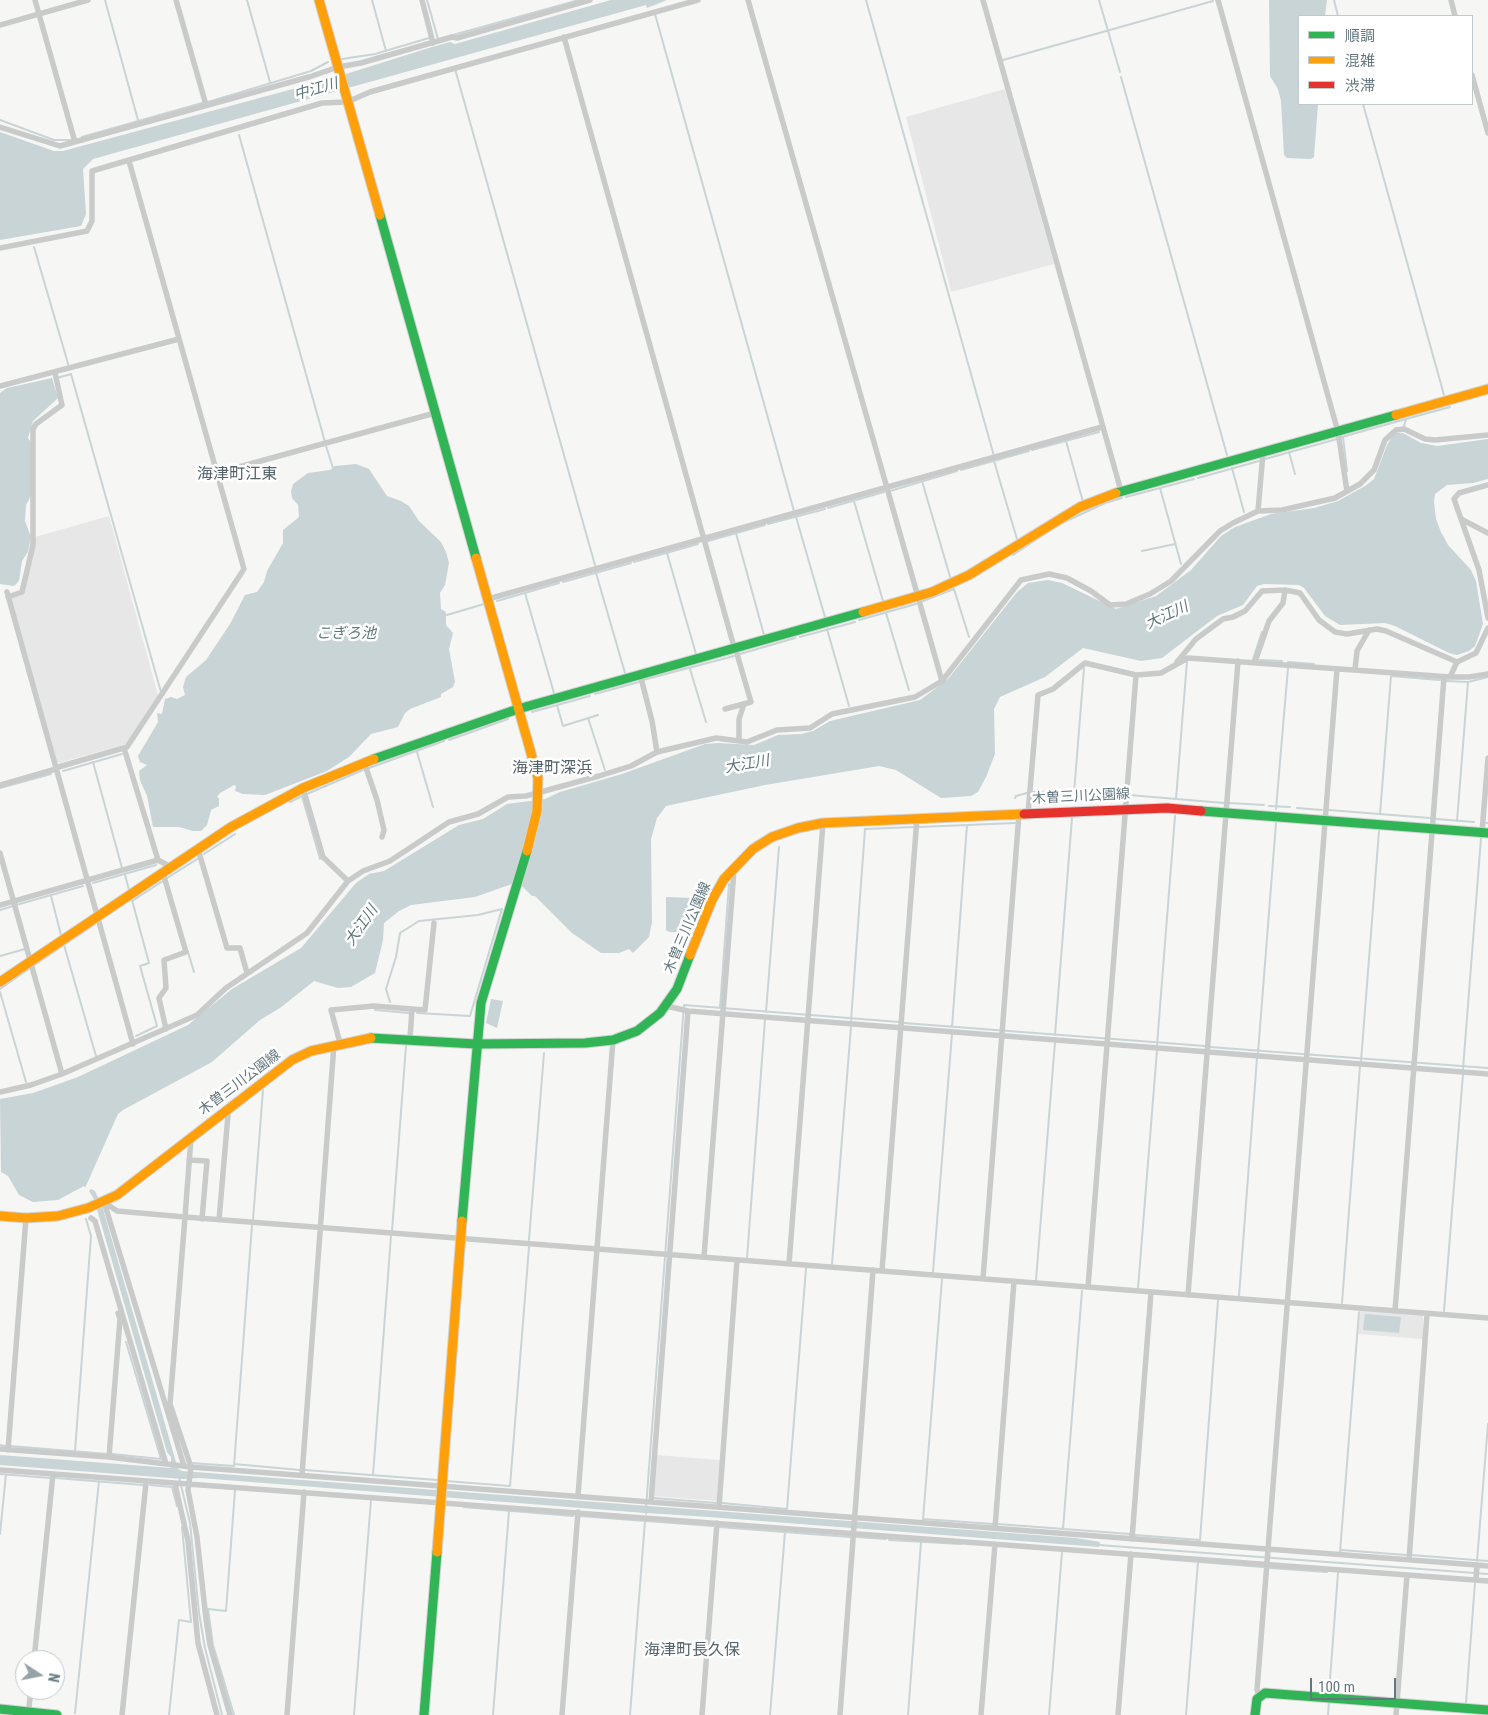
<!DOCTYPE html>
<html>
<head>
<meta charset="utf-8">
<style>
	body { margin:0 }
	#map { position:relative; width:1488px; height:1715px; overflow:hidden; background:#f6f6f5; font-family:"Roboto Condensed","Noto Sans JP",sans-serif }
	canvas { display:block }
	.legend { position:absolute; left:1298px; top:15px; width:175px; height:90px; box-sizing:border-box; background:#fff; border:1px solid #c1c9cb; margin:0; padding:6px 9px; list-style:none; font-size:15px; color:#63777e }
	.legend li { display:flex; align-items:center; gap:10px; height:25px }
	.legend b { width:25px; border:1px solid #c1c9cb }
	.north { position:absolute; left:15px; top:1650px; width:50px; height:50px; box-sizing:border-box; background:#fff; border:1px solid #c1c9cb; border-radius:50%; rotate:101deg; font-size:14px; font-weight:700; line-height:20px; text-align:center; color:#63777e }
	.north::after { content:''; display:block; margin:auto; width:18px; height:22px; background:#96a3a8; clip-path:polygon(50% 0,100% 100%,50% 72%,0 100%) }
	.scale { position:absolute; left:1310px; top:1678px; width:86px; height:22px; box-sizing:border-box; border:2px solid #63777e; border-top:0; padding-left:6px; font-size:15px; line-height:18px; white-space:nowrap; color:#63777e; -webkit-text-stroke:4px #fff; paint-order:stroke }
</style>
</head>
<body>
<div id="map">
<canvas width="1488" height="1715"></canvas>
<ul class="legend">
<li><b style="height:6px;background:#30b455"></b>順調</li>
<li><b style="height:6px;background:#ff9f0a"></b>混雑</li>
<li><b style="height:6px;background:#e5322d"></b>渋滞</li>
</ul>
<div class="north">N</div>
<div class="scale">100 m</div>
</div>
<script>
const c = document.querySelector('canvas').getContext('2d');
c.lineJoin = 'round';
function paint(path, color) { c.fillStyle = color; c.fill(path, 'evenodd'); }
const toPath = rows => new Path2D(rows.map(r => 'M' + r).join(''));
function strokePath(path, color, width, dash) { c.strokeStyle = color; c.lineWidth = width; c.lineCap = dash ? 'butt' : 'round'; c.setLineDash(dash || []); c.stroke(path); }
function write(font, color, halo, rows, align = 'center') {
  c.font = font + ' "Roboto Condensed","Noto Sans JP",sans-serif'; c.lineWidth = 5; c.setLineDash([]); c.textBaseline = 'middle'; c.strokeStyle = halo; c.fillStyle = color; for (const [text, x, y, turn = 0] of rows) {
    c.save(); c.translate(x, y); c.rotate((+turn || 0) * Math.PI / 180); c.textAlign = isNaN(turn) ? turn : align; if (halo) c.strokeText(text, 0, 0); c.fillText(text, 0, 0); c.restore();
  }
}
const built = toPath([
	[1005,89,1054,264,951,292,906,117],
	[109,516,158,695,126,744,59,763,55,761,9,598,23,594,35,537],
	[1360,1310,1423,1315,1423,1339,1358,1334],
	[656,1455,720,1460,717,1501,653,1496]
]);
const water = toPath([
	[611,0,667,0,647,8,646,5,93,159,83,169,86,214,81,226,0,240,0,132,54,151,63,151,330,79,432,47,450,42,455,44],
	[1269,0,1327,0,1325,16,1299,16,1299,104,1318,104,1314,157,1311,159,1287,158,1284,155,1281,101,1278,89,1270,76],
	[52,378,58,398,33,421,28,438,31,442,31,496,26,505,25,521,31,537,28,552,22,561,19,581,14,586,0,584,0,393,7,388],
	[1394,433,1403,433,1421,443,1437,446,1488,439,1488,479,1473,483,1447,485,1435,494,1434,502,1436,519,1441,532,1448,545,1471,570,1476,581,1483,624,1475,646,1469,651,1457,655,1449,653,1395,626,1385,623,1340,625,1325,616,1304,588,1299,585,1264,584,1257,586,1243,605,1217,616,1162,658,1141,661,1083,648,1045,677,1000,697,994,709,995,754,986,777,978,792,971,796,941,798,896,770,879,766,765,785,666,806,657,818,651,839,652,922,649,937,633,953,629,949,619,953,601,953,572,933,535,896,532,896,522,886,512,884,475,897,411,905,399,911,384,923,383,940,375,973,351,987,338,988,314,981,280,1008,260,1020,212,1062,123,1110,118,1114,85,1188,84,1186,58,1200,33,1202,19,1195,8,1176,1,1172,0,1099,33,1093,78,1077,188,1025,232,989,301,948,356,883,369,874,384,871,459,825,483,819,507,804,545,799,560,792,622,774,705,744,718,743,754,745,778,735,801,734,813,731,830,721,920,700,948,679,1017,592,1028,583,1048,580,1062,583,1116,609,1156,596,1191,570,1221,536,1235,527,1271,514,1314,508,1338,501,1365,486,1374,479,1387,445],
	[356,464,369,469,387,496,401,501,409,506,419,521,441,542,446,552,449,563,445,585,440,593,441,609,446,612,446,625,453,633,449,649,455,682,453,687,441,694,441,697,410,709,405,713,398,727,371,734,349,757,327,771,265,795,243,794,235,791,236,786,234,785,220,793,217,797,219,798,219,806,211,810,207,825,201,831,193,831,179,827,153,827,147,796,140,780,139,771,147,765,140,762,138,756,158,722,157,713,162,714,165,699,171,697,177,699,185,695,183,687,186,677,206,660,230,624,245,595,257,592,264,582,267,571,283,543,283,530,299,517,298,505,292,498,291,491,293,484,308,473,330,470,335,466],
	[666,897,693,898,686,933,669,932,666,930],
	[491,999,503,1001,497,1028,486,1023],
	[91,1189,95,1191,103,1209,178,1469,182,1471,1076,1538,1100,1542,1099,1547,709,1517,647,1513,646,1516,645,1513,200,1478,183,1479,0,1465,0,1455,171,1468,171,1457,167,1452,94,1199,89,1191],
	[1365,1314,1401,1317,1399,1333,1363,1330]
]);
const stream = toPath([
	[105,0,138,120],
	[247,0,270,82],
	[372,0,386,51],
	[427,0,438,39],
	[866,0,994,456],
	[1099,0,1120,72],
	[1334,0,1338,16],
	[655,14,794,511],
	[453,35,579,0],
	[342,59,375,54,429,38],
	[1003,60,1213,1],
	[455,69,595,565],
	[1121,77,1227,455],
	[208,102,311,71,328,62],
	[1363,104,1444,395],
	[0,120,54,140,72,140],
	[239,135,325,442],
	[82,137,202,103],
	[34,247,69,367],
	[57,378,71,374,161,692],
	[1404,426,1406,419,1450,407],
	[1342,437,1406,419],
	[1343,437,1347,471],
	[1066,441,1083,502],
	[326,446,333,468],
	[1032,450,1099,432],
	[1289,452,1295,474],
	[1265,459,1337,439],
	[994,461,1017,539],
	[1232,468,1244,512],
	[961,470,1029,451],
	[1198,478,1259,461],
	[922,481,951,580],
	[1160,488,1181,564],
	[890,491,957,471],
	[1126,497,1194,479],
	[854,501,883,601],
	[828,508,884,492],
	[796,517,825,617],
	[1062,523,1105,503,1122,498],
	[768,524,825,509],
	[736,533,764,635],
	[708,541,765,525],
	[1142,551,1175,544],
	[667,553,696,654],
	[1013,555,1046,533],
	[634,562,698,544],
	[596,573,625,673],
	[563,582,631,563],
	[954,589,969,637],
	[525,593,554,693],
	[497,601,559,583],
	[923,601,954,589],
	[886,613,909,690],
	[447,615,484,604],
	[859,620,916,604],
	[827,629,849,706],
	[800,637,855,622],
	[740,654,795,638],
	[1253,659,1262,632],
	[1260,660,1282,661],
	[1288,662,1314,664],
	[690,669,706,722],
	[643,680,734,656],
	[1446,681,1468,682,1488,677],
	[595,694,639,682],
	[557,705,563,726,598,715],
	[532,712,590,696],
	[588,718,605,770],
	[449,740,508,719],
	[417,752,433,807],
	[93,762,122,868],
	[369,768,444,741],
	[63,771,122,754],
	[0,788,51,774],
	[1033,792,1074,791,1124,795],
	[1074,793,1084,668],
	[307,794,363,770],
	[1129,795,1224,803],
	[1015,798,1016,796,1027,793],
	[1176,799,1187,661],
	[290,802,302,796,320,859],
	[1229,803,1264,805],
	[1269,806,1290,807],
	[1297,808,1322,810],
	[1276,809,1288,668],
	[1329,810,1430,818],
	[1380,814,1391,676,1440,680],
	[1436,819,1474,822],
	[1457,821,1468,682],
	[1486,823,1488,823],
	[919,827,1015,823],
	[204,854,235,834],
	[125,875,129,890],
	[167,878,199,858],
	[93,883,156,865],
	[51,896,61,935],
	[132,900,149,963,140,966,157,1026,136,1036],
	[132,901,163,881],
	[16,905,83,886],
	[0,910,13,906],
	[64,945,96,1056],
	[188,952,194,972],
	[0,956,25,949],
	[33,966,95,924],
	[0,989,30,968],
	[0,992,26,1082],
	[390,1002,386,989,396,957,400,933,419,921,478,915,502,909],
	[720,1008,729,884],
	[375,1010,409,1013],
	[766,1012,779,847],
	[417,1013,470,1016,502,909],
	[851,1021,865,829,914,827],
	[904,1023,1205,1046],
	[952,1027,967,825],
	[1055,1035,1072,818],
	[1157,1045,1175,816],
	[1210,1047,1488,1068],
	[1258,1053,1276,823],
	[1361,1061,1379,831],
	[1463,1069,1481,838],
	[253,1220,263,1090],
	[392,1231,406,1046],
	[529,1240,544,1053],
	[747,1258,765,1020],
	[832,1264,851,1027],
	[933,1272,952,1034],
	[1036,1280,1055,1042],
	[1138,1288,1157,1050],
	[1239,1296,1257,1058],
	[1342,1303,1360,1066],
	[1444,1311,1463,1074],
	[0,1445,5,1446],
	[10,1446,107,1454],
	[75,1451,91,1236,86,1219],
	[112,1454,161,1459,126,1342],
	[191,1463,234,1466,252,1225],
	[234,1464,300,1470],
	[305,1470,437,1480],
	[0,1474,50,1478],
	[373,1475,391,1236],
	[179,1477,190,1523,199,1613,205,1648,222,1715],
	[56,1478,143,1485],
	[446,1481,510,1486,529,1247],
	[150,1485,172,1487,177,1506],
	[654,1498,716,1503],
	[722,1503,787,1509,806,1268],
	[464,1507,573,1516],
	[646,1508,684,1005,899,1022],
	[580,1516,713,1526],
	[923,1519,993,1524],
	[923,1520,942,1279],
	[998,1524,1130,1534],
	[719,1527,850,1537],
	[1063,1529,1082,1291],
	[0,1534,6,1474],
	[1135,1535,1200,1540,1218,1300],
	[857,1537,886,1539],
	[889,1540,961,1544],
	[1099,1545,1488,1574],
	[1341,1550,1406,1555],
	[1340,1552,1359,1312],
	[1411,1555,1488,1561],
	[1161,1559,1263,1567],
	[1477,1561,1488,1424],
	[1270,1568,1327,1572],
	[1329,1693,1338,1573],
	[1466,1703,1475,1582],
	[75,1713,99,1481],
	[0,1714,9,1715],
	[169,1715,179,1620,191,1622,182,1527],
	[234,1715,213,1645,208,1609,226,1611,235,1490],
	[354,1715,371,1500],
	[493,1715,509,1511],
	[630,1715,645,1521],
	[770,1715,785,1532],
	[908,1715,921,1542],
	[1049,1715,1062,1552],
	[1186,1715,1198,1562],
	[1328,1715,1329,1701]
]);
const street = toPath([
	[35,0,75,142],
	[176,0,206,105],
	[422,0,433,43],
	[748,0,942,681],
	[983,0,1121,491],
	[1218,0,1338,432,1347,491],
	[1451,0,1455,16],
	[0,25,88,0],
	[564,37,734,647],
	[1472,75,1488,133],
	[0,127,60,146,309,77,338,67,361,63,452,37,457,38,590,0],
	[0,248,87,231,92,221,92,171,322,103,347,102,370,92,698,0],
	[0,386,179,339],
	[217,473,435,413],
	[1488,485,1459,493,1454,499,1479,570,1488,618],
	[1258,511,1263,453],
	[1461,519,1488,533],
	[7,592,133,1044],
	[8,597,22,592,33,545,33,429,36,424,62,405,55,373],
	[488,599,1102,427],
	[1177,662,1196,639,1223,619,1233,617,1245,611,1262,591,1285,590],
	[1255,662,1269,621,1283,603,1285,590,1300,593,1319,620,1335,632,1347,634,1377,629,1386,631,1457,662,1476,653,1488,628],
	[1355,670,1357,651,1369,630],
	[640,674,652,721,657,752],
	[1450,677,1457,662],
	[725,709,751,702,735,647],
	[739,741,739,719,744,704],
	[124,748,158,860],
	[364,762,377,800,384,830,382,837],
	[55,768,127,747,244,569,129,161],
	[0,785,56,769],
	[303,788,323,857,348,881],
	[1028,814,1038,695,1053,689,1085,663,1136,675],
	[1482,832,1488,758],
	[198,849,227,948,240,948,247,973],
	[0,853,62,1074],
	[163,873,186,952,164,960,166,988,159,998,166,1029],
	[0,905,158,860,171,867],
	[666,1006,688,1011,1488,1074],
	[410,1039,412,1009,425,1010,434,923],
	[340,1043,331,1010,374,1006,412,1009],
	[0,1092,31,1085,62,1074,197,1015,226,988,307,933,348,881,363,871,390,861,449,822,478,814,508,797,526,796,599,776,631,766,657,752,716,738,747,742,777,730,810,728,832,714,915,697,942,681,1021,580,1049,574,1067,578,1091,591,1110,605,1126,604,1150,594,1171,581,1220,531,1233,523,1258,511,1282,510,1335,498,1360,484,1374,470,1385,440,1396,430,1404,429,1425,439,1435,440,1488,435],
	[191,1138,185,1217,1488,1318],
	[189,1160,207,1161,202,1219],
	[104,1202,117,1211,185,1217,170,1404,191,1467,1477,1565],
	[105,1205,184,1466],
	[91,1218,95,1221,166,1464],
	[219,1220,228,1115,225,1111],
	[704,1257,734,870],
	[789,1264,823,823],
	[882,1271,917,818],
	[983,1279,1019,814],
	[1088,1287,1136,675,1161,673,1188,658,1450,677,1469,677,1488,674],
	[1188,1295,1238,661],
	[1395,1311,1444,677],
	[0,1449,109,1457,191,1467,188,1490,197,1537,206,1619,210,1645,230,1715],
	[8,1450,26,1218],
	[109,1457,120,1319,118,1313],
	[0,1470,1488,1581],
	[302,1475,334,1044],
	[175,1484,188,1541,198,1643,217,1715],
	[578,1496,613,1040],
	[651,1502,688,1011],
	[719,1507,737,1260],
	[995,1528,1014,1281],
	[1132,1539,1151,1292],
	[1409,1560,1427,1314],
	[1476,1580,1477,1565,1488,1566],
	[34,1660,53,1474],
	[1259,1696,1257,1690,1337,669],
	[28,1715,31,1690],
	[122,1715,146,1483],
	[287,1715,304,1492],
	[562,1715,578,1512],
	[702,1715,717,1523],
	[840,1715,873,1270],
	[981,1715,995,1544],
	[1118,1715,1131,1554],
	[1396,1715,1407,1575]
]);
const fast = toPath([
	[380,215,476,558],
	[1116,493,1396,415],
	[374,759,518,709,863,612],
	[1201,811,1488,833],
	[371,1038,476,1044,585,1043,613,1040,637,1031,660,1013,677,989,690,955],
	[462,1221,481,1003,527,851],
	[0,1709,57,1715],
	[424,1715,437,1552],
	[1255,1715,1257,1699,1265,1693,1488,1710]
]);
const slow = toPath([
	[319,0,380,215],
	[1396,415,1488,389],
	[476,558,538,778,537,811,527,851],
	[863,612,932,592,969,575,1080,507,1116,493],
	[690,955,712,900,724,879,753,849,772,837,798,828,823,823,1024,814],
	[0,982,231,827,303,788,374,759],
	[0,1216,26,1218,58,1216,88,1208,117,1195,292,1060,311,1051,371,1038],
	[437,1552,462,1221]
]);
const jam = toPath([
	[1024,814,1167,808,1201,811]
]);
const streetNames = [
	["木曽三川公園線",1081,797,-3],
	["木曽三川公園線",688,928,-67],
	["木曽三川公園線",240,1083,-37]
];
const waterNames = [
	["中江川",316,90,-16],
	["大江川",1167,616,-25],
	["こぎろ池",346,634],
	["大江川",747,765,-10],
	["大江川",362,926,-55]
];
const quarterNames = [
	["海津町江東",237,475],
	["海津町深浜",552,769],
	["海津町長久保",692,1651]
];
paint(built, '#e6e7e6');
paint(water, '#c8d4d5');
strokePath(stream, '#c8d4d5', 2);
strokePath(fast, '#d2d3d3', 11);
strokePath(slow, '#d2d3d3', 11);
strokePath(jam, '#d2d3d3', 11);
strokePath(street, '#c9cbca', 5.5);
strokePath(fast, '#30b455', 9);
strokePath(slow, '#ff9f0a', 9);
strokePath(jam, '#e5322d', 9);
write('14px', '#63777e', '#fff', streetNames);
write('italic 15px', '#5e7679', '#fff', waterNames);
write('16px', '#54636a', '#fff', quarterNames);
</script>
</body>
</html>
